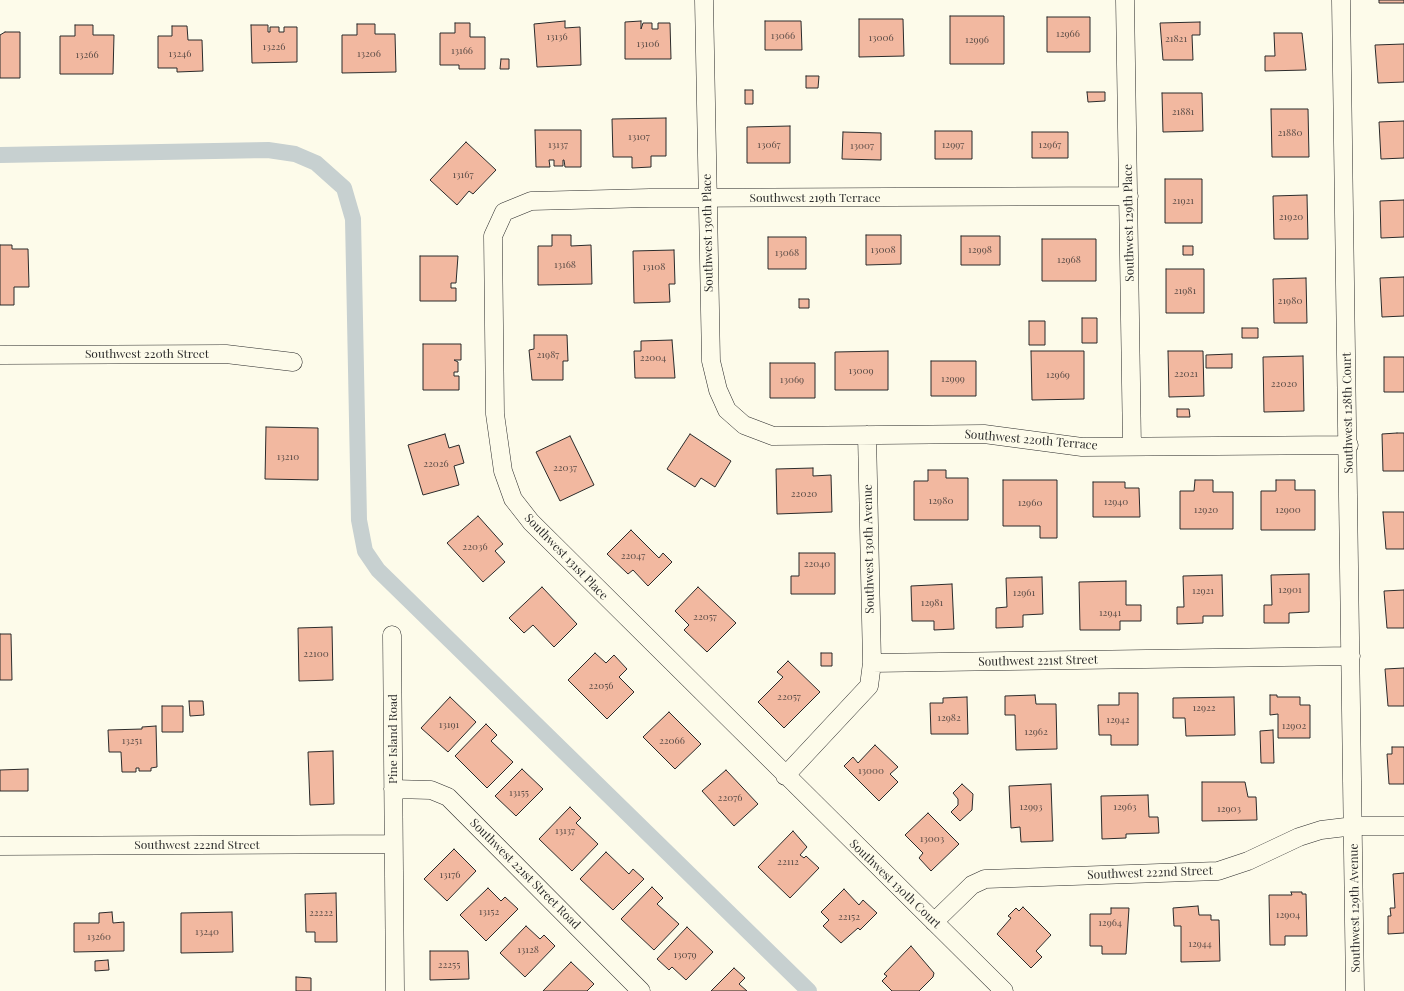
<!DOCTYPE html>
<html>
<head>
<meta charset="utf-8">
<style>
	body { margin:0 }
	canvas { display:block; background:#fdfbea }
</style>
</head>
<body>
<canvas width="1404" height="991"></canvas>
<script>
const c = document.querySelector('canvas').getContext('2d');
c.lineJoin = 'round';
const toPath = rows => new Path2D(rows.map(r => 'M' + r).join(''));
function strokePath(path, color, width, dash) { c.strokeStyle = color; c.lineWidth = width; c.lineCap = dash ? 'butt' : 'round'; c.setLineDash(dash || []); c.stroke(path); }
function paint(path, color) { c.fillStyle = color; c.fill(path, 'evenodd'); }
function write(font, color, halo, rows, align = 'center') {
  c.font = font + ' "Playfair Display",serif'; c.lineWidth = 4; c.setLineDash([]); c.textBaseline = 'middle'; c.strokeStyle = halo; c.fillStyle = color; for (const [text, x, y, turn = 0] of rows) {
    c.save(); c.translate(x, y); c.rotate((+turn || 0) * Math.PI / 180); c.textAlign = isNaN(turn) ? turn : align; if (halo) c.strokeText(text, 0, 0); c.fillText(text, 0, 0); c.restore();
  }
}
const canal = toPath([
	[0,155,268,150,295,154,316,163,344,188,353,219,359,520,365,551,378,570,809,991]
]);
const building = toPath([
	[1379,0,1404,0,1404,3,1379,3,1379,0],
	[950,16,1004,16,1004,64,950,64,950,16],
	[1047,17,1090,17,1090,52,1047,52,1047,17],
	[859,19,903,19,904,56,859,57,859,19],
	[565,21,565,28,580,27,581,65,537,67,534,24,565,21],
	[641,21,641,29,643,23,652,23,652,29,658,29,658,23,670,23,671,59,625,59,625,22,641,21],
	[765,21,801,21,802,50,765,50,765,21],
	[1200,22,1200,35,1192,35,1193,60,1163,60,1160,23,1200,22],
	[455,23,470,23,470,37,485,37,485,69,459,69,459,65,440,65,440,33,455,33,455,23],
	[357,24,375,24,375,34,395,34,396,72,342,73,342,35,357,35,357,24],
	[75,25,93,25,93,35,114,35,113,74,60,74,60,36,75,36,75,25],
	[251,25,268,25,268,32,270,32,270,27,279,27,279,32,284,32,284,27,297,27,297,62,252,63,251,25],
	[172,26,187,26,188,40,202,40,203,71,177,72,177,68,158,68,158,36,172,36,172,26],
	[5,32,20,32,20,78,0,78,0,35,5,32],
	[1274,33,1302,33,1306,70,1265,71,1265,56,1275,56,1274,33],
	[1404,44,1404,82,1378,83,1375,45,1404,44],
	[501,59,509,59,509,69,500,69,501,59],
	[806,76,819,76,818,88,806,88,806,76],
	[745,90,753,90,753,104,745,104,745,90],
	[1087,92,1105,92,1105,101,1088,102,1087,92],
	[1162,93,1202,93,1203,131,1163,132,1162,93],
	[1271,109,1308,109,1309,157,1272,157,1271,109],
	[666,118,666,156,651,156,651,167,632,168,632,157,613,157,612,119,666,118],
	[1404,121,1404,158,1381,159,1379,122,1404,121],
	[790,126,790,163,747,163,747,127,790,126],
	[535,130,581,130,581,167,565,167,564,160,563,160,563,166,554,166,554,160,549,160,550,167,536,167,535,130],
	[935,131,972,131,972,159,935,159,935,131],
	[843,132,881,133,881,160,842,159,843,132],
	[1032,132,1068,132,1068,158,1032,158,1032,132],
	[466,142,496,170,473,194,469,191,457,205,430,180,466,142],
	[1165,179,1202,179,1202,223,1165,223,1165,179],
	[1307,195,1308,239,1274,239,1273,196,1307,195],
	[1404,200,1404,237,1381,238,1380,201,1404,200],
	[552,235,571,235,571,246,591,245,592,284,538,285,538,246,552,246,552,235],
	[866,235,901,235,901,264,866,265,866,235],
	[961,236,1000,236,1000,265,961,265,961,236],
	[768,237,806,237,806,269,768,269,768,237],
	[1042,239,1096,239,1096,281,1042,281,1042,239],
	[0,245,12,245,12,249,28,249,29,287,14,287,14,305,0,305,0,245],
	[1183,246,1193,246,1193,255,1183,255,1183,246],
	[674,250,675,284,669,284,670,302,634,303,633,251,674,250],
	[420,256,458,256,456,283,451,283,451,288,456,288,456,301,420,301,420,256],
	[1166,269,1204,269,1204,313,1166,313,1166,269],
	[1404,277,1404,316,1382,317,1380,278,1404,277],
	[1306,278,1307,323,1274,323,1273,279,1306,278],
	[799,299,809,299,809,308,799,308,799,299],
	[1082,318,1097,318,1097,343,1082,343,1082,318],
	[1029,321,1045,321,1045,345,1029,345,1029,321],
	[1242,328,1258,328,1258,338,1242,338,1242,328],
	[534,335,567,335,568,361,563,361,563,380,532,380,529,350,534,349,534,335],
	[672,340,675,378,635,378,634,351,641,351,641,341,672,340],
	[423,344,461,344,461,360,454,360,458,362,458,372,454,372,454,376,459,376,459,390,423,390,423,344],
	[888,351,888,390,835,390,835,352,888,351],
	[1031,351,1084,351,1084,399,1032,400,1031,351],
	[1168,351,1203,351,1204,396,1169,397,1168,351],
	[1232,354,1232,368,1206,368,1206,355,1232,354],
	[1303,356,1304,411,1264,412,1263,357,1303,356],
	[1384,357,1404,357,1404,392,1384,392,1384,357],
	[931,361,976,361,976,396,931,396,931,361],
	[770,363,815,363,815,398,770,398,770,363],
	[1177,409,1189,409,1190,417,1177,417,1177,409],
	[266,427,318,428,318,480,265,479,266,427],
	[1397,433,1404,433,1404,471,1383,471,1382,434,1397,433],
	[445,434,449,448,459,445,464,463,454,466,459,485,423,495,408,445,445,434],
	[690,434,731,461,715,487,701,478,695,487,667,469,690,434],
	[570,436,594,485,560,501,536,452,570,436],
	[813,468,813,476,831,475,832,512,777,514,776,469,813,468],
	[928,470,946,470,946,478,968,478,968,520,914,520,914,481,928,481,928,470],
	[1003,480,1057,480,1057,538,1040,538,1040,526,1003,526,1003,480],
	[1195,480,1213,480,1213,492,1233,492,1233,529,1180,529,1180,491,1194,491,1195,480],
	[1276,480,1295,480,1295,490,1315,490,1315,530,1261,530,1261,491,1276,491,1276,480],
	[1093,482,1125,482,1125,488,1139,488,1140,517,1093,517,1093,482],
	[1383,512,1404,512,1404,549,1386,549,1383,512],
	[478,516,503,544,495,551,505,562,483,582,447,543,478,516],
	[631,530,659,558,663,553,672,562,648,586,633,570,628,574,607,554,631,530],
	[799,553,835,553,835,594,791,594,791,576,799,576,799,553],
	[1309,574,1309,612,1289,613,1289,623,1264,623,1264,605,1272,605,1271,575,1309,574],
	[1222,575,1223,616,1203,616,1203,623,1177,624,1177,607,1184,607,1183,576,1222,575],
	[1042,577,1043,614,1023,615,1023,627,996,628,996,608,1007,607,1006,578,1042,577],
	[1126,581,1126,605,1141,605,1141,621,1120,621,1120,630,1080,630,1079,582,1126,581],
	[952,584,954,629,934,630,934,621,912,621,911,586,952,584],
	[542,587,577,624,554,647,533,625,524,633,509,618,542,587],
	[698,587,736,623,707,652,684,630,689,625,675,611,698,587],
	[1404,590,1404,628,1387,628,1384,591,1404,590],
	[332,627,333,680,299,681,298,628,332,627],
	[0,634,11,634,12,680,0,680,0,634],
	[595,653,606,663,614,655,627,669,619,677,634,692,607,719,568,680,595,653],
	[821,653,832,653,832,666,821,666,821,653],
	[788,661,820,692,784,728,758,702,783,677,777,672,788,661],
	[1404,668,1404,706,1388,706,1385,669,1404,668],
	[1119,693,1138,693,1138,745,1111,745,1111,735,1099,735,1098,705,1119,705,1119,693],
	[1035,695,1036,704,1056,704,1057,749,1016,750,1015,715,1005,715,1005,696,1035,695],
	[1270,695,1277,695,1277,697,1300,697,1300,705,1310,705,1310,738,1278,738,1278,714,1270,715,1270,695],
	[450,697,476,722,448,752,421,728,450,697],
	[967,697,968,734,931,734,930,703,943,703,943,698,967,697],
	[1234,697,1235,735,1186,736,1185,718,1173,718,1173,698,1234,697],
	[189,701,203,701,204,715,190,716,189,701],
	[162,706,183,706,183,732,162,732,162,706],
	[669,712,701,744,675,769,643,737,669,712],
	[486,724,497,735,491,741,513,762,487,788,455,756,486,724],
	[156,726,157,767,151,768,151,771,139,771,139,768,136,768,136,772,122,772,121,752,109,752,108,730,142,729,142,727,156,726],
	[1273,730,1274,763,1261,763,1260,731,1273,730],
	[875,745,898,767,890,774,898,782,879,801,844,766,853,757,858,763,875,745],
	[1392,747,1404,747,1404,784,1389,784,1387,754,1392,754,1392,747],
	[333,751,334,804,310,805,308,752,333,751],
	[28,769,28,791,0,791,0,770,28,769],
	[522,769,543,789,516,816,495,796,522,769],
	[726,770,758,804,734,826,702,791,726,770],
	[1202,782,1245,782,1248,797,1256,797,1257,820,1202,821,1202,782],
	[962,784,973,794,972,810,960,821,951,812,958,805,958,799,953,793,962,784],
	[1051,784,1053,841,1021,842,1020,827,1011,828,1009,786,1051,784],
	[1148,795,1149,817,1158,817,1159,833,1126,834,1126,838,1102,839,1101,796,1148,795],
	[570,807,581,818,576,823,598,844,572,871,539,839,570,807],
	[928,813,959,844,931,871,919,858,923,853,905,835,928,813],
	[793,831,807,847,800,855,804,858,806,856,819,868,790,898,758,867,793,831],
	[454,849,476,871,447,901,424,879,454,849],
	[606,852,629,874,633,869,644,879,613,910,580,879,606,852],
	[1404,873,1404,933,1388,934,1388,916,1391,916,1390,908,1395,908,1393,874,1404,873],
	[652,887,663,898,657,904,679,924,654,950,621,919,652,887],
	[488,888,501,901,505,897,518,909,486,941,460,915,488,888],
	[844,889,859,905,863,900,877,913,860,930,858,928,841,943,823,926,829,920,821,912,844,889],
	[1291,892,1302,892,1302,894,1306,894,1307,936,1285,936,1285,945,1270,945,1269,895,1292,895,1291,892],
	[336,893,337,942,315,942,315,932,306,932,305,894,336,893],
	[1198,906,1199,915,1211,915,1211,920,1219,920,1220,961,1181,962,1181,926,1174,926,1173,908,1198,906],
	[1023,907,1051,935,1036,951,1042,957,1031,968,997,934,1011,918,1008,916,1016,908,1019,911,1023,907],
	[1111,908,1129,908,1126,954,1102,954,1102,946,1090,946,1090,914,1111,914,1111,908],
	[112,912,113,923,124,922,124,951,74,952,74,923,99,923,99,913,112,912],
	[232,912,233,952,181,953,181,913,232,912],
	[526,926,540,939,544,935,555,946,525,977,500,953,526,926],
	[687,927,713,952,686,980,672,967,669,970,657,959,687,927],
	[911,946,934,973,933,977,919,991,892,991,882,981,887,976,884,974,911,946],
	[430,951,468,951,469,979,430,980,430,951],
	[108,960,109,970,95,971,95,961,108,960],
	[571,962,594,984,587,991,543,991,571,962],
	[734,968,745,978,739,984,747,991,711,991,734,968],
	[296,977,311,978,311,991,296,991,296,977]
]);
const minor = toPath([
	[704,0,711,361,718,390,727,410,744,425,773,436,984,434,1082,447,1349,445],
	[1125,0,1132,446],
	[1341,0,1355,991],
	[0,355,226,354,293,362],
	[392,635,395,991],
	[872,663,1351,656],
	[785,776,869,686,872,663,867,435],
	[393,789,431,790,448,797,641,991],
	[0,846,393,844],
	[934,922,972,885,985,879,1218,871,1248,861,1299,837,1321,830,1354,826,1404,826],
	[1004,991,531,522,513,499,503,471,495,414,493,236,504,212,531,201,650,198,1129,196]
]);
const numberNames = [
	["12966",1068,34],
	["13066",783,36],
	["13136",557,37],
	["13006",881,38],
	["21821",1176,39],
	["12996",977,40],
	["13106",648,44],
	["13226",274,47],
	["13166",462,51],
	["13246",180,54],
	["13206",369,54],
	["13266",87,55],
	["21881",1183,112],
	["21880",1290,133],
	["13107",639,137],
	["13137",558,145],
	["13067",769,145],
	["12997",953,145],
	["12967",1050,145],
	["13007",862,146],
	["13167",463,175],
	["21921",1183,201],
	["21920",1291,217],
	["13008",883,250],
	["12998",980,250],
	["13068",787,253],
	["12968",1069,260],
	["13168",565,265],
	["13108",654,267],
	["21981",1185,291],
	["21980",1290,301],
	["21987",548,355],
	["22004",653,358],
	["13009",861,371],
	["22021",1186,374],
	["12969",1058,375],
	["12999",953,379],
	["13069",792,380],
	["22020",1284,384],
	["13210",288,457],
	["22026",436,464],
	["22037",565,468],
	["22020",804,494],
	["12980",941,501],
	["12940",1116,502],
	["12960",1030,503],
	["12920",1206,510],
	["12900",1288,510],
	["22036",475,547],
	["22047",633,556],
	["22040",817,564],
	["12901",1290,590],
	["12921",1203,591],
	["12961",1024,593],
	["12981",932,603],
	["12941",1110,613],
	["22057",705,617],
	["22100",316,654],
	["22056",601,686],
	["22057",789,697],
	["12922",1204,708],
	["12982",949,718],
	["12942",1118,720],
	["13191",449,725],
	["12902",1294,726],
	["12962",1036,732],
	["13251",132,741],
	["22066",672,741],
	["13000",871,771],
	["13155",519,793],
	["22076",730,798],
	["12993",1031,807],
	["12963",1125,807],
	["12903",1229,809],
	["13137",565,831],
	["13003",932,839],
	["22112",788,862],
	["13176",450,875],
	["13152",489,912],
	["22222",321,913],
	["12904",1288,915],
	["22152",849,917],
	["12964",1110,923],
	["13240",207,932],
	["13260",99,937],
	["12944",1200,944],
	["13128",528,950],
	["13079",685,955],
	["22255",449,965]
];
const streetNames = [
	["Southwest 219th Terrace",815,198],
	["Southwest 129th Place",1129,223,-91],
	["Southwest 130th Place",708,233,-91],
	["Southwest 220th Street",147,354],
	["Southwest 128th Court",1348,413,-91],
	["Southwest 220th Terrace",1031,440,5],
	["Southwest 130th Avenue",869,549,-91],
	["Southwest 131st Place",566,557,46],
	["Southwest 221st Street",1038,661,-1],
	["Pine Island Road",393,739,-90],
	["Southwest 222nd Street",197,845],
	["Southwest 222nd Street",1150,873,-2],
	["Southwest 221st Street Road",525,874,45],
	["Southwest 130th Court",895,884,44],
	["Southwest 129th Avenue",1355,908,-91]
];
strokePath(canal, '#c7d0d0', 16);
paint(building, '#f2b8a0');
strokePath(building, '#2b2b2b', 1);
strokePath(minor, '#2b2b2b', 19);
strokePath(minor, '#fdfbea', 18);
write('10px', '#5d4e48', null, numberNames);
write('12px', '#2b2b2b', '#fdfbea', streetNames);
</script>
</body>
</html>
